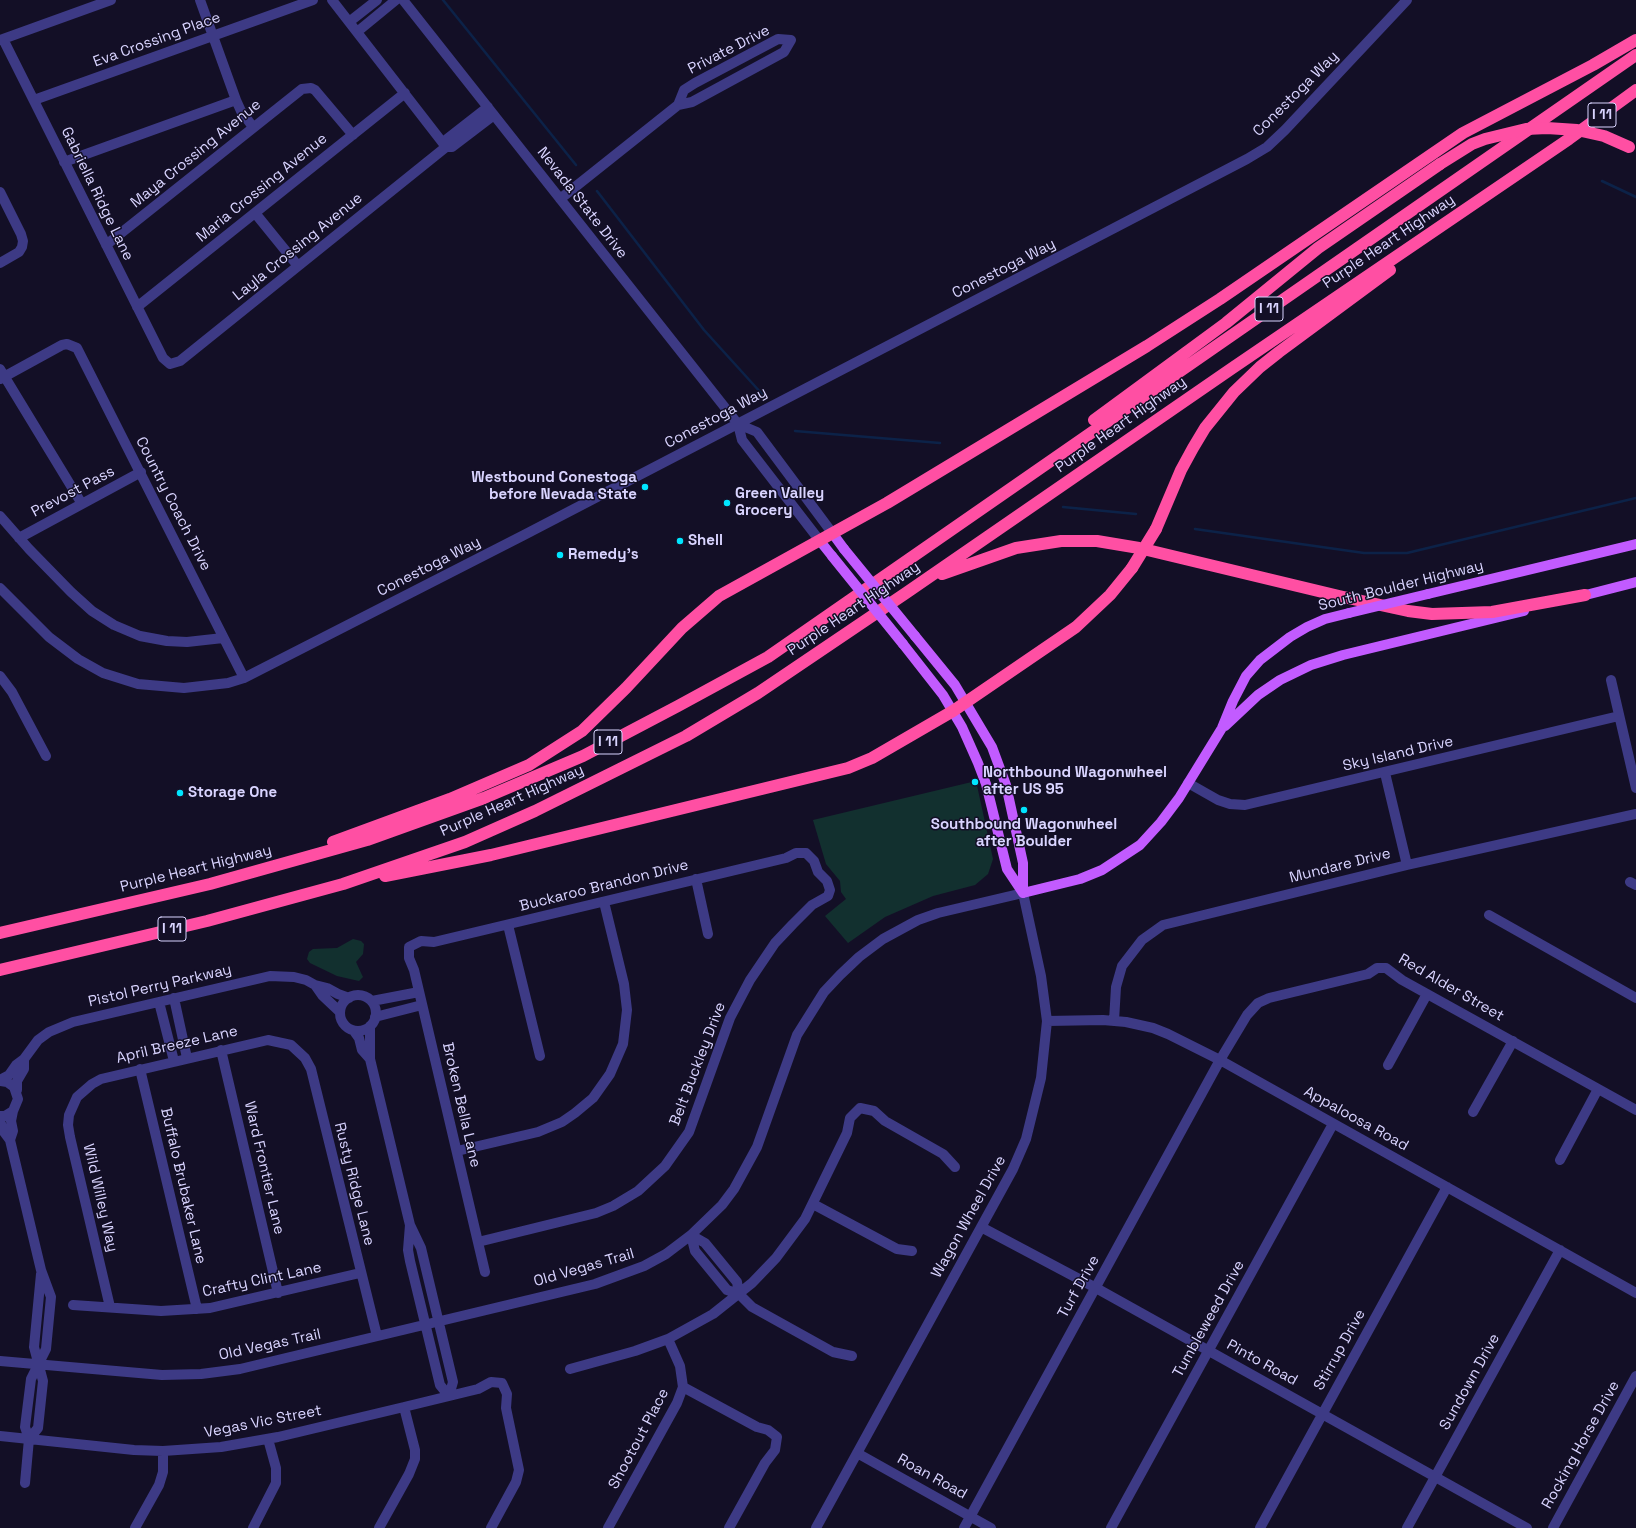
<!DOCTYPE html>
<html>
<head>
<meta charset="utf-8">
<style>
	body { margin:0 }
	canvas { display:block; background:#130f26 }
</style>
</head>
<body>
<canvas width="1636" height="1528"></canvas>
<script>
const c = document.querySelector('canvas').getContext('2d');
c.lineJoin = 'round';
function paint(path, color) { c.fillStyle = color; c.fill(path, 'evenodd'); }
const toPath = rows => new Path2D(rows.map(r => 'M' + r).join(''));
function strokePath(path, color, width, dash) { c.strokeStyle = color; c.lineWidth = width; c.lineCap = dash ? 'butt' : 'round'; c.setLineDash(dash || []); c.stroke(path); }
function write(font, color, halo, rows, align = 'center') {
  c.font = font + ' "Space Grotesk",sans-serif'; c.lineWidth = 3; c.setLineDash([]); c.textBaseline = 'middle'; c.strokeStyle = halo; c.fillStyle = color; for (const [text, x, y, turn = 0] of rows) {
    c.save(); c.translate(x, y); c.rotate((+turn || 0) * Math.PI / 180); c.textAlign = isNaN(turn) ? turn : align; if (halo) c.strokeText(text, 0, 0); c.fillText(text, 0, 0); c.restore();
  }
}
const green = toPath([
	[976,781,993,859,988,874,975,885,933,896,885,917,848,943,825,916,846,899,841,892,840,881,826,864,813,820],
	[353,939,361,941,364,944,363,954,356,962,362,975,363,977,359,981,337,976,310,963,307,959,309,952,313,949,337,948]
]);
const stream = toPath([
	[443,0,576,165],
	[1602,181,1636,197],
	[597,191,704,330,762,394],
	[795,431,940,443],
	[1063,507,1136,514],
	[1195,529,1364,553,1407,553,1636,498]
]);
const minor = toPath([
	[200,0,236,100,241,111,253,127],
	[332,0,446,147],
	[403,0,738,424,742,440,820,541],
	[349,22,377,0],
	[357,32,396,0],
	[3,39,163,358,170,364,180,361,446,147,452,147,494,115],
	[0,40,111,0],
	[34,100,313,0],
	[446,147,447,139,488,107],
	[64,162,236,100],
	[0,192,21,234,23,241,22,247,19,252,0,263],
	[560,199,678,105,692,102,784,52,791,40,778,39,695,83,684,90,678,105],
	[255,213,298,266],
	[106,245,302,89,311,88,315,90,353,135],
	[137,307,405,93],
	[0,369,82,504],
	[0,379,62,345,67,344,77,348,244,678],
	[738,424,757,432,833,534],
	[0,516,29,549,71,592,92,611,114,625,140,636,167,641,187,642,223,638],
	[19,538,141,472],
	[0,588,49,637,78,659,103,673,138,684,184,688,228,683,244,678,524,535,1247,159,1267,147,1285,130,1407,0],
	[0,676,12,692,46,756],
	[1611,680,1636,788],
	[1385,773,1407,865],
	[1188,783,1218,800,1230,804,1245,805,1619,716],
	[696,879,708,934],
	[1630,882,1636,885],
	[1489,915,1636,998],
	[508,925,540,1056],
	[315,985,322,995,340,1012],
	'340 1013a18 18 0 1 1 36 0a18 18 0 1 1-36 0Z',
	[174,998,187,1058],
	[372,1001,419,992],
	[159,1002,174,1061],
	[375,1017,422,1005],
	[1047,1021,1103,1020,1126,1022,1153,1028,1168,1034,1220,1060,1636,1293],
	[1114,1021,1116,987,1122,966,1142,940,1163,925,1407,865,1636,814],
	[370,1026,370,1059,410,1225,421,1248,453,1382,449,1396],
	[354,1031,359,1038,362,1050,370,1059],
	[221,1050,278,1293],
	[1388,1065,1427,994],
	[140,1069,197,1309],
	[0,1080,9,1075,16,1065,24,1059,38,1040,49,1032,73,1022,270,976,294,977,306,980,315,985,327,988,338,994,349,998],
	[0,1081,7,1082,14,1087,18,1099,13,1111,5,1116,0,1116],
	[17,1090,17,1081,24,1069,24,1059],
	[13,1111,11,1121,13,1131,10,1140,41,1270,51,1297,46,1349,31,1379,25,1427,29,1439,25,1483],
	[1473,1112,1513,1041],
	[0,1121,4,1132,10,1140],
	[457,1151,538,1132,562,1122,575,1113,593,1098,610,1074,623,1044,627,1010,624,984,604,902],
	[1560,1160,1598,1089],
	[813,1204,897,1249,912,1251],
	[410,1225,408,1250,410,1261,440,1385,449,1396],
	[981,1227,1096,1288,1527,1528],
	[691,1235,695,1251,727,1290,739,1294,752,1307,833,1352,852,1356],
	[691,1235,705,1243,737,1282,739,1294],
	[478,1242,596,1213,613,1206,638,1191,665,1166,689,1132,730,1018,750,980,775,943,793,924,812,905,828,896,830,890,827,881,818,872,814,861,806,853,796,853,786,858,434,942,421,941,409,947,409,958,414,970,485,1272],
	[73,1305,161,1311,210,1308,360,1273],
	[110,1307,70,1137,68,1125,69,1115,77,1097,92,1084,101,1079,268,1040,291,1045,305,1058,311,1069,377,1336],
	[0,1361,162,1375,201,1374,240,1369,595,1284,644,1266,666,1254,691,1235,722,1205,734,1189,757,1147,797,1035,824,992,840,975,859,957,883,939,918,920,938,913,1023,893,1041,976,1047,1021,1041,1078,1026,1139,1013,1169,816,1528],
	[570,1369,635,1351,668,1339,713,1314,752,1283,776,1258,805,1219,847,1133,850,1118,860,1108,874,1111,885,1121,943,1154,955,1167],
	[683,1387,757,1427,768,1430,777,1437,775,1450,765,1463,729,1528],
	[0,1436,134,1450,163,1451,221,1447,278,1437,404,1407,478,1389,491,1382,502,1383,507,1394,506,1408,519,1470,516,1482,491,1528],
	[29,1439,38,1428,43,1381,34,1347,41,1274],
	[857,1453,991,1528],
	[135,1528,159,1485,163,1472,163,1451],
	[253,1528,276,1483,276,1468,268,1439],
	[379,1528,409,1474,415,1459,415,1450,404,1407],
	[608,1528,677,1403,683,1387,680,1366,668,1339],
	[964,1528,1220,1060,1247,1015,1258,1003,1269,998,1368,974,1377,968,1386,968,1402,980,1636,1110],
	[1111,1528,1333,1124],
	[1260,1528,1447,1187],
	[1407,1528,1560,1250],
	[1553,1528,1636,1376]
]);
const major = toPath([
	[833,534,844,549],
	[820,541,832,556],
	[1428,594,1636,544],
	[1578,597,1636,582],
	[915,636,955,685,992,747,1006,785,1023,863,1023,893],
	[903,644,943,695,962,727,978,763,986,784,1007,869,1023,893],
	[1225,726,1258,695,1280,680,1311,665,1343,655,1524,611],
	[1023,893,1080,879,1102,870,1140,845,1161,822,1179,798,1222,728,1233,701,1246,676,1260,660,1290,637,1307,627,1325,619,1349,613]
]);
const highway = toPath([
	[1094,420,1226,323,1318,248,1440,164],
	[1156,529,1181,470,1193,448,1205,428,1234,392,1260,367,1279,352,1390,270],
	[942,574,1016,548,1061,541,1097,541,1139,548,1339,596,1408,611,1432,614,1492,612,1585,595],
	[333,842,450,799,529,765,582,731,626,688,682,628,719,596,887,503,1147,346,1220,299,1463,133,1593,65,1636,40],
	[385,876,491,855,848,768,872,758,953,711,1076,627,1110,595,1132,568],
	[0,933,210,884,367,840,484,798,583,756,678,706,768,657,1636,55],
	[0,970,207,921,343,884,465,842,535,811,686,736,758,693,906,593,1231,369,1569,139,1636,90]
]);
const majorBridge = toPath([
	[844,549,915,636],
	[832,556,903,644],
	[1349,613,1428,594]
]);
const highwayBridge = toPath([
	[1440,164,1472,144,1485,139,1526,129,1547,128,1577,130,1604,136,1629,147],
	[1132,568,1156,529]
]);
const markers = [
	[645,487,4,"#00e5ff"],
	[727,503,4,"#00e5ff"],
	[680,541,4,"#00e5ff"],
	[560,555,4,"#00e5ff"],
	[975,782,4,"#00e5ff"],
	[180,793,4,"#00e5ff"],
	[1024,810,4,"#00e5ff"]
];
const shields = [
	[1602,115,28],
	[1269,309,28],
	[608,742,28],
	[172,929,28]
];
const shieldNames = [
	["I 11",1602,115],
	["I 11",1269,309],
	["I 11",608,742],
	["I 11",172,929]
];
const streetNames = [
	["Eva Crossing Place",157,40,-20],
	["Private Drive",729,50,-27],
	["Conestoga Way",1296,94,-45],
	["Maya Crossing Avenue",196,154,-39],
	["Maria Crossing Avenue",262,188,-39],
	["Gabriella Ridge Lane",97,194,64],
	["Nevada State Drive",582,203,52],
	["Purple Heart Highway",1389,242,-34],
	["Layla Crossing Avenue",298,247,-39],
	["Conestoga Way",1004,269,-27],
	["Conestoga Way",716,418,-28],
	["Purple Heart Highway",1121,425,-35],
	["Prevost Pass",73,492,-28],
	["Country Coach Drive",173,504,63],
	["Conestoga Way",429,567,-27],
	["South Boulder Highway",1401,586,-14],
	["Purple Heart Highway",854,609,-34],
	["Sky Island Drive",1398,754,-13],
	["Purple Heart Highway",512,801,-24],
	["Mundare Drive",1340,866,-14],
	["Purple Heart Highway",196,869,-14],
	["Buckaroo Brandon Drive",604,886,-14],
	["Pistol Perry Parkway",160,986,-13],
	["Red Alder Street",1451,988,30],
	["April Breeze Lane",177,1045,-13],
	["Belt Buckley Drive",698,1064,-69],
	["Broken Bella Lane",461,1105,77],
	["Appaloosa Road",1356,1119,29],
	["Ward Frontier Lane",264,1168,77],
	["Rusty Ridge Lane",354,1184,76],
	["Buffalo Brubaker Lane",183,1186,77],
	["Wild Willey Way",100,1198,77],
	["Wagon Wheel Drive",969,1217,-61],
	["Old Vegas Trail",584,1268,-16],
	["Crafty Clint Lane",262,1280,-12],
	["Turf Drive",1079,1287,-61],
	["Tumbleweed Drive",1209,1319,-61],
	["Old Vegas Trail",270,1345,-12],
	["Stirrup Drive",1340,1350,-61],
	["Pinto Road",1262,1363,29],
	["Sundown Drive",1470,1382,-61],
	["Vegas Vic Street",263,1422,-11],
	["Shootout Place",639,1439,-62],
	["Rocking Horse Drive",1581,1445,-61],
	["Roan Road",932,1477,29]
];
const poiNames = [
	["Westbound Conestoga",637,478,"right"],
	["before Nevada State",637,495,"right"],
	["Green Valley",735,494],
	["Grocery",735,511],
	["Shell",688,541],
	["Remedy's",568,555],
	["Northbound Wagonwheel",983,773],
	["after US 95",983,790],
	["Storage One",188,793],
	["Southbound Wagonwheel",1024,825,"center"],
	["after Boulder",1024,842,"center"]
];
paint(green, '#12302f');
strokePath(stream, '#0c2248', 2.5);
strokePath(minor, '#3d3a85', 10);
strokePath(major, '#c25bff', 10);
strokePath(highway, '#ff4fa3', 12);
strokePath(majorBridge, '#c25bff', 10);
strokePath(highwayBridge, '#ff4fa3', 12);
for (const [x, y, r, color] of markers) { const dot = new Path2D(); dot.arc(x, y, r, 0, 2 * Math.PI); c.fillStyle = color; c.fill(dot); strokePath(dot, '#130f26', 1.5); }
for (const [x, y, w] of shields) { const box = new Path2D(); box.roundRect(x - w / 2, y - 12, w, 24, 3); c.fillStyle = '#130f26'; c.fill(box); strokePath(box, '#d9d4ff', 1); }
write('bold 14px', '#d9d4ff', null, shieldNames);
write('15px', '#d9d4ff', '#130f26', streetNames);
write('bold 15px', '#d9d4ff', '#130f26', poiNames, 'left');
</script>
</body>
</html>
